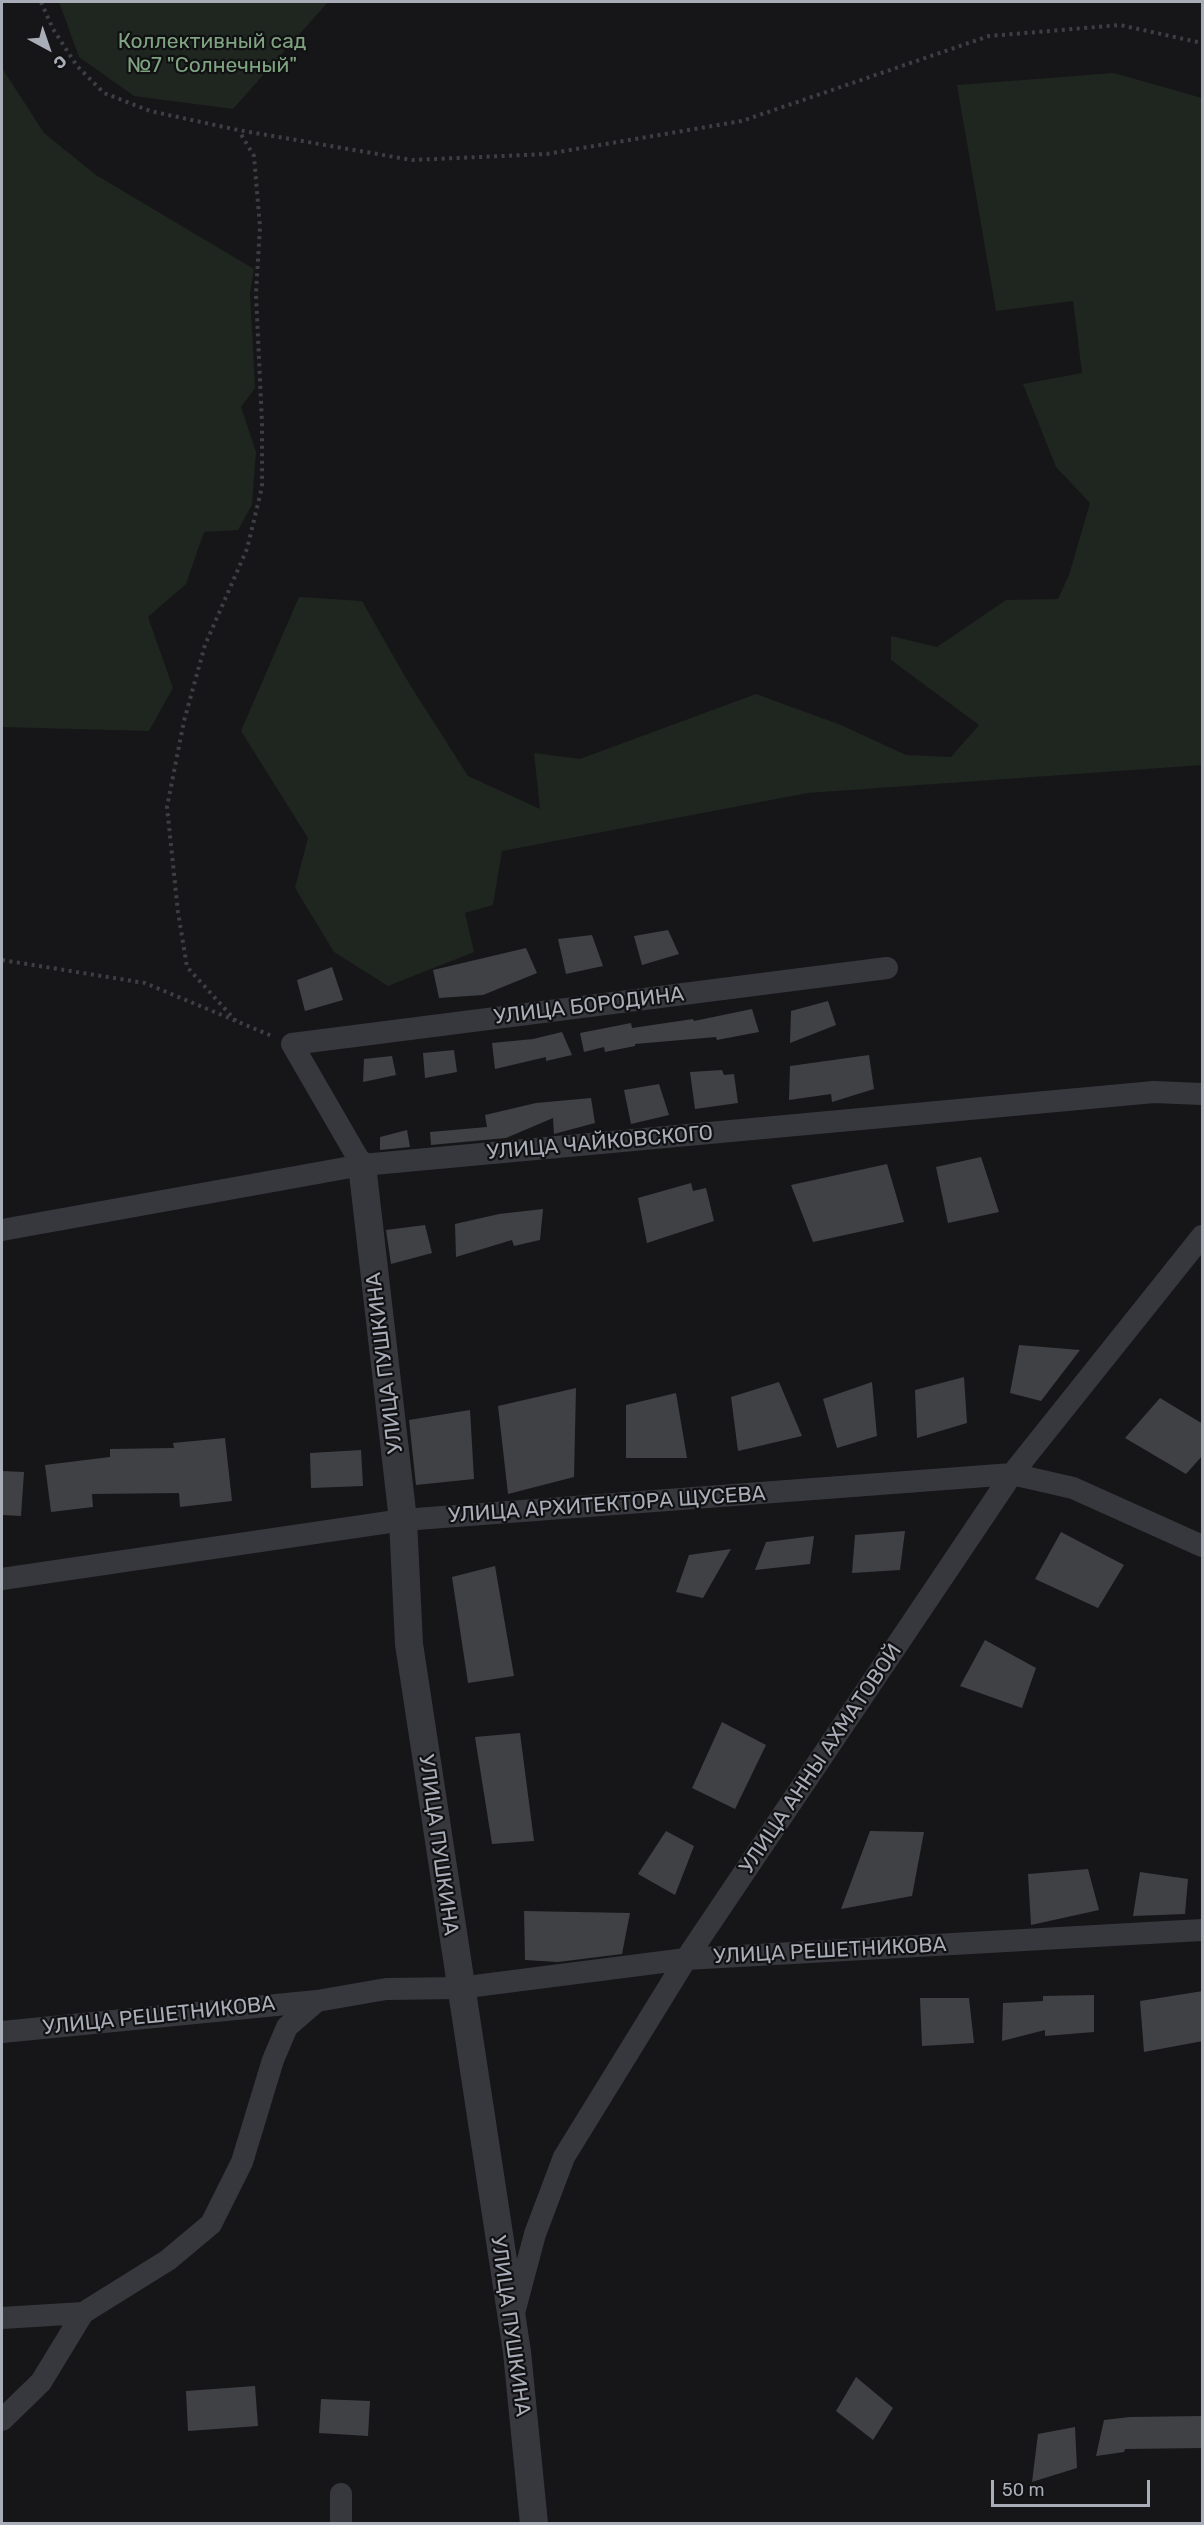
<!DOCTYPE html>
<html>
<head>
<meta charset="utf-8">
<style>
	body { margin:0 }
	#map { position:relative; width:1204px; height:2525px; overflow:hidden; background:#161618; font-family:Rubik,sans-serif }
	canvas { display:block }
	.frame { position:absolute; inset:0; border:3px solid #a8adb8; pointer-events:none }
	.north { position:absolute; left:18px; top:18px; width:60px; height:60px; -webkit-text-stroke:4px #111113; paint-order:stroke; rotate:140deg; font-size:16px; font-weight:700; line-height:24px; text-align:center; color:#a8adb8 }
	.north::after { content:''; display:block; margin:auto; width:21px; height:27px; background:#a8adb8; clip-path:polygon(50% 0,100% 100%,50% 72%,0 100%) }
	.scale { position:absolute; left:991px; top:2480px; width:159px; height:27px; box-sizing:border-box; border:3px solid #a8adb8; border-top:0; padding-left:8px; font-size:18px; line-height:21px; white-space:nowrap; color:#a8adb8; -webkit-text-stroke:4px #111113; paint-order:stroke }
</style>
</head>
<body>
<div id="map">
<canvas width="1204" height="2525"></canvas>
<div class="frame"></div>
<div class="north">С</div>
<div class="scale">50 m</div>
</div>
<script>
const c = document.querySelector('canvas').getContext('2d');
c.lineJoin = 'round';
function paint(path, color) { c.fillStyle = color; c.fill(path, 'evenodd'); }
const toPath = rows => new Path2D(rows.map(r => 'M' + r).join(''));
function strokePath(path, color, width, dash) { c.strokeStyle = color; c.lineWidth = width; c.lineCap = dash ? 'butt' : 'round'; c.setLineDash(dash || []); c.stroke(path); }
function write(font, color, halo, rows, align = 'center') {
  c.font = font + ' Rubik,sans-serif'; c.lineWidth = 4.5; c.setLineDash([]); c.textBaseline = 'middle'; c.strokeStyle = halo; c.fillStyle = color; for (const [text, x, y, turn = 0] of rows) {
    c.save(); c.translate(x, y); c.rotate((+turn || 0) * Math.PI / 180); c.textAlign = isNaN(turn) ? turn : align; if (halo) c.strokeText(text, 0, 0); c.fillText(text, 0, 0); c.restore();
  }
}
const green = toPath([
	[59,2,328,2,233,109,134,96,79,57],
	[2,68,44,133,96,175,254,269,250,293,255,388,241,407,256,452,252,505,238,530,204,532,186,584,148,617,173,688,149,731,2,727],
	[1114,73,1202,98,1202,765,808,793,502,851,493,905,465,913,474,952,388,986,334,952,295,888,308,838,241,731,299,597,362,601,407,680,468,776,540,809,534,753,580,759,756,694,841,725,906,755,951,757,979,725,891,660,891,636,937,647,1006,600,1058,599,1069,575,1090,503,1056,467,1023,384,1082,373,1073,301,996,311,957,85]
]);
const building = toPath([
	[668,930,679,954,642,965,634,936],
	[592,935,603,966,566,974,558,939],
	[526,948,537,973,483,995,439,998,433,970],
	[332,967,343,1000,305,1011,297,980],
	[828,1001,836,1025,790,1043,791,1011],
	[752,1009,759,1032,717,1040,716,1037,635,1044,635,1046,605,1052,604,1047,584,1052,580,1033,631,1023,632,1028,693,1019,694,1021],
	[562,1032,572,1055,546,1061,546,1057,495,1069,492,1043,533,1039],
	[454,1050,457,1072,425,1078,423,1053],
	[869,1055,874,1089,832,1102,831,1094,789,1100,790,1066],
	[392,1056,396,1075,363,1082,364,1059],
	[722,1070,724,1075,734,1074,738,1103,695,1109,690,1072],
	[659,1084,669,1115,631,1124,624,1090],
	[591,1098,595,1123,554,1134,553,1118,506,1138,431,1145,430,1132,487,1127,485,1115,536,1103],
	[407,1130,410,1147,380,1150,380,1137],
	[981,1157,999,1212,948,1223,936,1167],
	[887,1164,904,1222,813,1242,791,1185],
	[691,1183,693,1191,706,1188,714,1221,647,1243,638,1198],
	[543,1209,540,1240,514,1246,512,1240,456,1257,455,1224,499,1214],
	[425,1225,432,1253,391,1264,386,1230],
	[1019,1345,1080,1350,1041,1401,1010,1393],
	[964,1377,967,1423,917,1438,915,1390],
	[779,1382,802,1436,738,1451,731,1397],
	[872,1382,877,1436,837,1448,823,1399],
	[576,1388,574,1477,508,1494,498,1406],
	[676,1393,687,1458,626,1458,626,1405],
	[1160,1398,1203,1424,1203,1455,1186,1474,1125,1438],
	[470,1410,474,1479,416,1485,409,1420],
	[225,1438,232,1501,180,1507,179,1493,92,1494,93,1507,51,1512,45,1465,110,1457,110,1449,174,1448,173,1443],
	[361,1450,363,1486,311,1488,310,1453],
	[2,1471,24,1472,21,1516,2,1515],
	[905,1531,900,1570,852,1573,855,1535],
	[1061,1532,1124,1565,1098,1608,1035,1579],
	[814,1536,810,1564,755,1570,766,1542],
	[731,1549,703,1598,676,1592,689,1555],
	[495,1566,514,1676,468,1683,452,1577],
	[985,1640,1036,1668,1022,1708,960,1686],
	[722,1722,766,1745,735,1809,692,1788],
	[520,1733,534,1841,492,1844,475,1737],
	[666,1831,694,1846,675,1895,638,1874],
	[870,1831,924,1832,912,1896,841,1909],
	[1088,1869,1099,1910,1031,1925,1028,1874],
	[1140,1872,1188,1879,1185,1914,1133,1916],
	[524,1911,630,1913,622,1954,558,1962,525,1960],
	[1203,1991,1203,2041,1144,2052,1140,2001],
	[1094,1995,1094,2032,1045,2036,1045,2030,1002,2041,1003,2003,1043,2001,1043,1996],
	[920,1998,969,1998,974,2043,922,2046],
	[856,2377,893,2408,873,2440,836,2411],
	[255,2386,258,2426,188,2431,186,2391],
	[321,2399,370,2401,368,2436,319,2433],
	[1203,2416,1203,2448,1125,2449,1124,2452,1096,2456,1104,2420,1130,2417],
	[1075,2427,1077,2468,1032,2482,1038,2434]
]);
const path = toPath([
	[41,2,53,29,77,66,104,93,150,111,238,130,412,160,547,154,742,121,989,36,1120,25,1202,43],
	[2,960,145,983,272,1036],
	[236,1021,187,967,178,912,167,807,184,721,205,645,247,549,262,487,262,423,256,294,260,227,254,156,239,131]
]);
const minor = toPath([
	[362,1165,292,1044,887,968],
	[2,1230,362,1165,1154,1092,1202,1094],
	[2,1579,403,1520,1012,1474,1073,1488,1202,1546],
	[2,2032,317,2001],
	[514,2313,535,2234,564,2157,686,1959,1012,1474,1202,1236],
	[2,2318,83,2313,168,2260,211,2224,242,2162,273,2060,287,2027,317,2001,386,1989,459,1988,686,1959,1202,1930],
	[2,2420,41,2382,83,2313],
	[341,2524,341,2494]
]);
const tertiary = toPath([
	[362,1165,403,1520,409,1644,517,2352,534,2524]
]);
const parkNames = [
	["Коллективный сад",212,42],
	["№7 \"Солнечный\"",212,66]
];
const streetNames = [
	["УЛИЦА БОРОДИНА",589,1006,-7],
	["УЛИЦА ЧАЙКОВСКОГО",600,1143,-5],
	["УЛИЦА ПУШКИНА",385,1363,-97],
	["УЛИЦА АРХИТЕКТОРА ЩУСЕВА",607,1505,-4],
	["УЛИЦА АННЫ АХМАТОВОЙ",821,1759,-56],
	["УЛИЦА ПУШКИНА",438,1845,82],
	["УЛИЦА РЕШЕТНИКОВА",830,1951,-3],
	["УЛИЦА РЕШЕТНИКОВА",159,2016,-6],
	["УЛИЦА ПУШКИНА",510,2326,82]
];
paint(green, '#1e261f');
paint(building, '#404145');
strokePath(path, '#3d3f44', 4, [3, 4.5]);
strokePath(minor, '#37383d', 22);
strokePath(tertiary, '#37383d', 28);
write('21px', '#7fa381', '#111113', parkNames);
write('21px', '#a8adb8', '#111113', streetNames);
</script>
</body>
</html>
